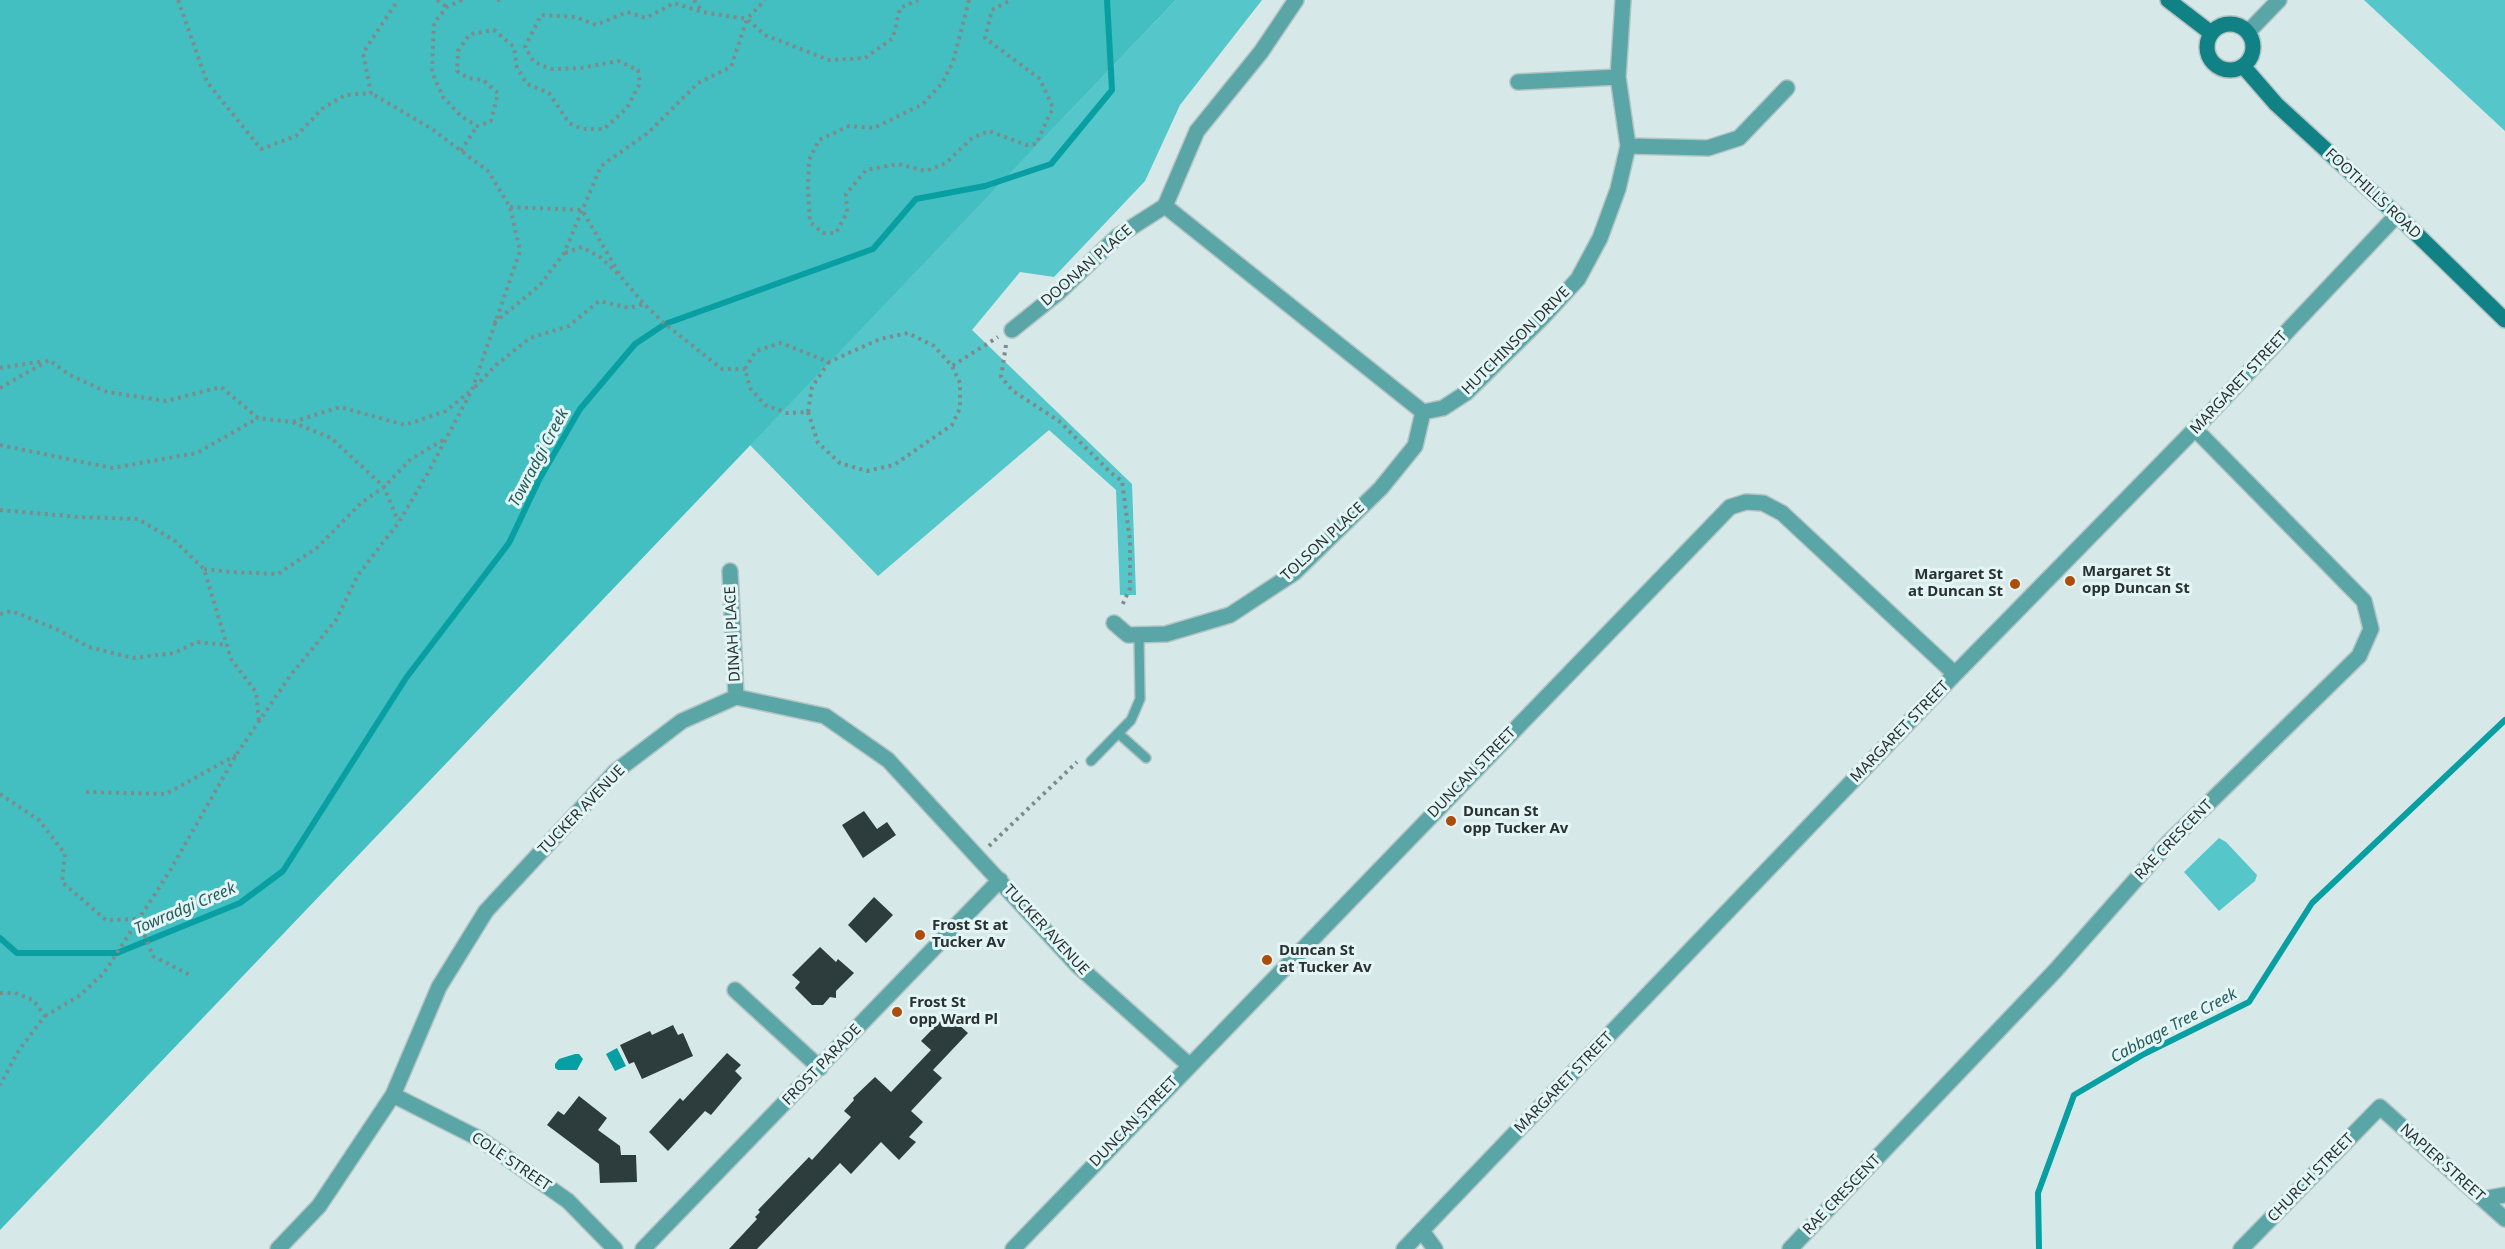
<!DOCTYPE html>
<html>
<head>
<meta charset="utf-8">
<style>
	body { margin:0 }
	canvas { display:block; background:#d6e8e8 }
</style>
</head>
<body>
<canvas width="2505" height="1249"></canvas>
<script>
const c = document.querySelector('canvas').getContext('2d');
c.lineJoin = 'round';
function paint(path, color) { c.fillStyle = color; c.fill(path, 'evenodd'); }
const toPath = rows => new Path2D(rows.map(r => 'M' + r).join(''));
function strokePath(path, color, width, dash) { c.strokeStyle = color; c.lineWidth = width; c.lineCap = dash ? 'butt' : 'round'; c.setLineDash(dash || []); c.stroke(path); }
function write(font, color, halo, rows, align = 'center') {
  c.font = font + ' "Noto Sans",sans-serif'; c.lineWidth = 6; c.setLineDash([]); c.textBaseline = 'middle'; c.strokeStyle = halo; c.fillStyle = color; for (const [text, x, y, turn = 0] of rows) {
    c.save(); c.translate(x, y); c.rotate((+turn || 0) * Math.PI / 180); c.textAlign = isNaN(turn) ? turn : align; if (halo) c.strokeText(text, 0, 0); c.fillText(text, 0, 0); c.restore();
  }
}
const green = toPath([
	[1176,0,1262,0,1180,105,1145,181,1054,277,1020,272,972,330,1132,484,1136,595,1120,595,1116,490,1049,430,878,576,750,445],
	[2364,0,2505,0,2505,131],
	[2219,838,2226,842,2257,875,2255,881,2219,911,2184,872]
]);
const forest = toPath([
	[0,0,1176,0,0,1230]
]);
const water = toPath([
	[617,1048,626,1066,615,1071,606,1054],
	[575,1054,579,1054,583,1059,577,1070,558,1070,555,1068,555,1064,559,1059]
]);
const stream = toPath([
	[0,938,17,953,117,953,240,903,283,871,406,678,509,543,540,478,580,409,635,344,665,324,873,249,916,199,985,186,1051,164,1112,90,1107,0],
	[2039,1249,2038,1193,2074,1095,2144,1054,2249,1002,2312,903,2505,720]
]);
const building = toPath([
	[864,811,877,829,887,822,896,835,863,858,842,825],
	[874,897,893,915,866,943,848,925],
	[820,947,836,962,838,959,854,973,836,991,836,998,830,997,823,1005,812,1005,795,988,800,982,792,975],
	[947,1014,968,1033,933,1070,942,1078,911,1111,923,1122,909,1137,916,1142,899,1160,881,1142,851,1174,840,1163,757,1249,729,1249,757,1219,755,1217,760,1212,758,1210,809,1157,812,1160,851,1117,844,1111,854,1100,853,1098,875,1077,891,1092,931,1050,921,1041],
	[673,1025,678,1035,683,1033,693,1056,642,1079,634,1062,629,1064,620,1045,650,1031,652,1035],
	[727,1053,741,1065,735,1071,742,1078,711,1115,705,1111,668,1151,649,1132,680,1098,683,1101],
	[579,1096,607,1118,598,1130,620,1146,621,1155,636,1155,637,1182,600,1183,599,1164,547,1125,558,1111,564,1115]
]);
const path = toPath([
	[178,0,207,82,261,149,296,136,322,109,345,95,371,93,363,53,398,0],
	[437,0,447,7],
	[462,0,447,7,434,23,432,72,443,97,461,116,477,126,491,121,498,93,483,80,468,78,457,71,458,51,470,34,494,30,514,47,517,68,527,84,549,93,569,123,582,129,604,129,627,108,640,83,638,70,618,61,581,68,551,69,534,62,525,47,541,15,576,17,596,25,627,12,646,18,674,3,702,12,747,19,765,35,829,60,865,58,893,38,900,8,918,0],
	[497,0,501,0],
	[694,0,702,11],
	[969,0,953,62,942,83,923,104,874,128,849,126,819,140,809,160,808,188,810,222,823,233,836,233,847,213,846,194,866,170,898,164,926,171,946,163,972,138,989,131,1026,145,1036,144,1053,108,1040,79,985,38,992,10,1011,0],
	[461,151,477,126],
	[510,207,582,210,622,278,644,304,665,324,722,369,745,369],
	[565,253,582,247,600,257,619,275],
	[494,323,540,285,564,253,601,166,649,132,698,83,731,67,747,19,765,0],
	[1006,345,1001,377,1013,391,1059,421,1111,473,1122,481,1130,541,1130,588,1121,608],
	[829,362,812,387,808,412,787,413,765,405,750,388,745,369,756,351,781,343,829,362,880,339,908,333,934,346,952,366,998,337],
	[0,368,44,361],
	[475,387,496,365,530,338,569,326,599,301,629,308,644,304],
	[0,388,49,360,70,375,107,392,166,401,221,387,258,418,292,422,331,438,384,487,398,521],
	[808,412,818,443,840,463,867,471,894,465,952,425,960,408,960,383,952,366],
	[293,422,340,407,405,425,446,411,469,392],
	[0,445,112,468,197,453,258,418],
	[0,510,79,517,138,519,175,541,204,569,231,659,256,692,259,721],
	[204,569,230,572,278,574,318,547,361,503,384,487,411,459,445,439],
	[0,614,12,611,56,629,89,647,133,658,174,653,197,642,228,645],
	[86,792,166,794,236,755],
	[0,794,39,820,65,854,62,882,106,920,138,919,153,956,192,976],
	[989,846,1077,762],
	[0,993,15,993,33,1000,45,1016,19,1050,0,1085],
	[45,1016,79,996,104,973,171,869,236,755,290,676,336,620,358,575,399,522,429,471,472,390,520,251,510,207,488,171,432,129,371,93]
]);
const lane = toPath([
	[1118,733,1146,758],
	[1091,761,1131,720,1140,699,1139,635]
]);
const street = toPath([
	[2248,32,2279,0],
	[1518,82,1618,77],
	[1628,146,1708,148,1739,138,1787,88],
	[1165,206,1423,412,1443,408,1466,393,1543,317,1578,279,1600,238,1618,189,1628,146,1618,77,1623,0],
	[1165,206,1197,131,1261,52,1296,0],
	[1012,330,1058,293,1118,236,1165,206],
	[730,571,736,697],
	[1114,623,1128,635,1166,634,1230,615,1294,573,1381,488,1415,446,1423,412],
	[735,990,820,1068],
	[393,1095,480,1139,568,1201,615,1249],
	[2483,1199,2505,1195],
	[1422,1231,1435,1249],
	[278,1249,319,1206,393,1095,439,987,486,911,615,772,682,721,736,697,825,716,888,760,1077,965,1189,1065],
	[643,1249,1000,880],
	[1013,1249,1730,507,1746,502,1763,503,1782,513,1955,674],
	[1404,1249,1955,674,2195,429,2397,215],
	[1790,1249,2055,971,2169,842,2359,656,2371,629,2364,601,2195,429],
	[2241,1249,2380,1107,2505,1219]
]);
const secondary = toPath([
	[2168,0,2211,33],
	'2207 47a23 23 0 1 1 46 0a23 23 0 1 1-46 0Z',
	[2243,66,2276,104,2397,215,2505,320]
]);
const markers = [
	[2070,581,6,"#ae4d0b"],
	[2015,584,6,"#ae4d0b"],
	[1451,821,6,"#ae4d0b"],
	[920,935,6,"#ae4d0b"],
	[1267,960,6,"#ae4d0b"],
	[897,1012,6,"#ae4d0b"]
];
const streetNames = [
	["FOOTHILLS ROAD",2373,194,43],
	["DOONAN PLACE",1087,266,-41],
	["HUTCHINSON DRIVE",1516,341,-45],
	["MARGARET STREET",2239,383,-47],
	["TOLSON PLACE",1323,542,-43],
	["DINAH PLACE",733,634,-93],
	["MARGARET STREET",1900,732,-46],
	["DUNCAN STREET",1472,773,-46],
	["TUCKER AVENUE",582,810,-46],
	["RAE CRESCENT",2174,840,-46],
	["TUCKER AVENUE",1046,930,47],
	["FROST PARADE",822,1065,-46],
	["MARGARET STREET",1564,1083,-46],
	["DUNCAN STREET",1134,1122,-46],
	["COLE STREET",511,1162,34],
	["NAPIER STREET",2442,1163,42],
	["CHURCH STREET",2311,1178,-46],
	["RAE CRESCENT",1842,1195,-46]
];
const poiNames = [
	["Margaret St",2082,572],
	["opp Duncan St",2082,589],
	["Margaret St",2003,575,"right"],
	["at Duncan St",2003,592,"right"],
	["Duncan St",1463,812],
	["opp Tucker Av",1463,829],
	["Frost St at",932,926],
	["Tucker Av",932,943],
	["Duncan St",1279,951],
	["at Tucker Av",1279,968],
	["Frost St",909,1003],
	["opp Ward Pl",909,1020]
];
const waterNames = [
	["Towradgi Creek",539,458,-62],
	["Towradgi Creek",185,909,-23],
	["Cabbage Tree Creek",2174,1026,-28]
];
paint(green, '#55c6c9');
paint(forest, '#43bfc2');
paint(water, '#089fa2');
strokePath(stream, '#089fa2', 6);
paint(building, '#2d3c3c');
strokePath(lane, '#b4c3c3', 12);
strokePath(street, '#b4c3c3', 18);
strokePath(secondary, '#b4c3c3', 18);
strokePath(path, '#7e8b8b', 4, [3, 4.5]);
strokePath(lane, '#5aa6a7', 9);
strokePath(street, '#5aa6a7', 15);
strokePath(secondary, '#108285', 15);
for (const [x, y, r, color] of markers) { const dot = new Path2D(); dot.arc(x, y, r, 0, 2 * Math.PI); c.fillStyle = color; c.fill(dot); strokePath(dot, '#e3f5f5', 2); }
write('15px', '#2a3131', '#e3f5f5', streetNames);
write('bold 15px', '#2a3131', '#e3f5f5', poiNames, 'left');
write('italic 16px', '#275b5c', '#e3f5f5', waterNames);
</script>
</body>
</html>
